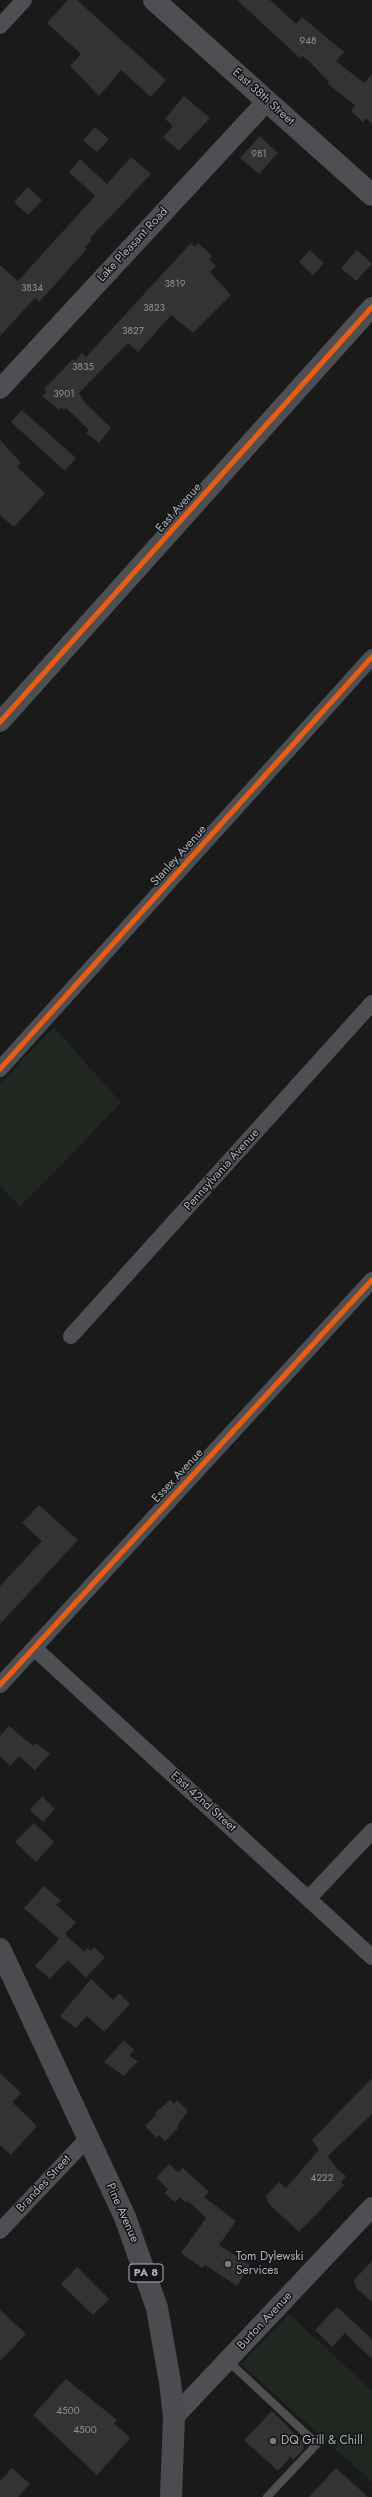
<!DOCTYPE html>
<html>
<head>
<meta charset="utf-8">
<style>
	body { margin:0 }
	canvas { display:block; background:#1a1a1a }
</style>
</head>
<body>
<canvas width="372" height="2497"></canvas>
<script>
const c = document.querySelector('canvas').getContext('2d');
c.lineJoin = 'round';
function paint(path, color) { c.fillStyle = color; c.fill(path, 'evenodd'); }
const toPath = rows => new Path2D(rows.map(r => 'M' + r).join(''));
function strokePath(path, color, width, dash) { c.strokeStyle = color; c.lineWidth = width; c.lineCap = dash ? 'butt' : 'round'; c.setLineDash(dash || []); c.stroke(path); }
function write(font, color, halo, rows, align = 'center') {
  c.font = font + ' Jost,sans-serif'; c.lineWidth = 3; c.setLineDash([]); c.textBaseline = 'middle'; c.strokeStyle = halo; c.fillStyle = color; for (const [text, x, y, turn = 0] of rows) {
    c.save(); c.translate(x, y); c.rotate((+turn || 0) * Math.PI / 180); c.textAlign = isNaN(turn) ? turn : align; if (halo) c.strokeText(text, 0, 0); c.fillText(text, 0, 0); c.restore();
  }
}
const green = toPath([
	[54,1027,121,1103,20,1207,0,1185,0,1084],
	[289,2314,372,2391,372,2482,241,2364]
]);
const building = toPath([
	[68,0,77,0,166,80,151,97,121,70,99,96,70,66,81,54,47,23],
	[237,0,270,0,296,24,302,17,344,52,336,61,364,83,372,74,372,124,366,118,363,122,351,111,355,105,328,84,329,82,308,60,302,56,300,58],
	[184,96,210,118,179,151,163,137,173,126,165,119],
	[95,127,109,139,97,152,83,140],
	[260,136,278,153,259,174,240,158],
	[131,157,151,174,90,238,92,240,85,247,87,249,59,280,39,302,35,298,0,336,0,265,18,281,95,196,69,172,80,159,107,184],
	[28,187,42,200,28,215,14,202],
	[191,243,195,247,198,243,212,256,209,259,216,266,210,272,231,295,193,333,171,315,138,352,128,343,79,393,85,403,111,428,99,443,86,433,89,430,66,408,64,410,62,408,59,410,42,396,47,392,44,389,73,359,75,361,82,353,86,357],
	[310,250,324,263,313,275,299,262],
	[357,250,372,264,356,281,341,268],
	[22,410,76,458,65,471,11,422],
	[0,440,21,463,17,467,45,493,14,527,0,515],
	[39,1505,78,1540,0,1624,0,1586,42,1541,22,1523],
	[9,1726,33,1746,36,1743,50,1754,35,1770,19,1756,10,1766,0,1756,0,1736],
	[42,1796,55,1809,43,1822,30,1810],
	[34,1823,54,1842,36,1862,15,1842],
	[44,1886,61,1901,56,1905,76,1922,65,1934,84,1952,87,1948,91,1951,94,1947,105,1957,86,1978,68,1960,50,1979,35,1966,59,1939,24,1908],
	[91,1979,113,2000,119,1993,130,2004,104,2032,87,2016,76,2028,60,2016],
	[124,2040,134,2050,129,2056,138,2061,124,2076,104,2062],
	[0,2073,21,2093,12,2102,37,2126,11,2155,0,2145],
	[372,2078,372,2114,328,2156,337,2169,346,2176,341,2182,344,2185,299,2232,267,2202,268,2200,265,2197,279,2182,286,2188,319,2150,312,2140],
	[170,2100,174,2104,177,2100,188,2111,177,2126,178,2128,165,2141,159,2135,157,2138,145,2126,156,2115,155,2113],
	[169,2164,178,2172,183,2168,209,2192,204,2197,236,2221,219,2245,250,2265,237,2286,205,2265,202,2268,181,2253,206,2218,188,2201,186,2203,180,2197,175,2202,164,2193,168,2189,156,2178],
	[372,2261,372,2302,356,2288,354,2280],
	[77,2267,109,2299,93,2315,61,2284],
	[337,2307,372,2339,372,2359,345,2333,332,2347,315,2330],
	[0,2310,26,2334,0,2361],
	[66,2379,117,2420,114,2423,130,2438,97,2475,33,2415],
	[272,2411,304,2443,303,2450,293,2460,291,2456,278,2471,244,2440],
	[12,2468,30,2484,18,2497,0,2497,0,2481],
	[336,2468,368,2497,309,2497]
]);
const service = toPath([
	[228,2361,317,2444,267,2497]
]);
const minor = toPath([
	[0,26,24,0],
	[0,1069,372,657],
	[71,1336,372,1003],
	[34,1648,372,1957],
	[0,1685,372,1280],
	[309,1898,372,1831],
	[0,2231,88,2138]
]);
const tertiary = toPath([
	[0,389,267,101],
	[0,722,372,307],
	[174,2417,372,2207]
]);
const secondary = toPath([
	[154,0,372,195]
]);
const primary = toPath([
	[0,1949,125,2217,157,2308,170,2382,174,2417,171,2497]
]);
const cycleway = toPath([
	[0,722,372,307],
	[0,1069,372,657],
	[0,1685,372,1280]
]);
const markers = [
	[228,2264,4,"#797c82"],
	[273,2441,4,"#797c82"]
];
const numberNames = [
	["948",308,42],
	["981",259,155],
	["3819",175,285],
	["3834",32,289],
	["3823",154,309],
	["3827",133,332],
	["3835",83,368],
	["3901",64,395],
	["4222",322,2179],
	["4500",68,2412],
	["4500",85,2431]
];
const shields = [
	[146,2273,34]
];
const shieldNames = [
	["PA 8",146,2273]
];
const streetNames = [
	["East 38th Street",263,97,42],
	["Lake Pleasant Road",133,245,-47],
	["East Avenue",179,508,-48],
	["Stanley Avenue",179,856,-48],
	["Pennsylvania Avenue",222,1170,-48],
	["Essex Avenue",178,1476,-47],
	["East 42nd Street",203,1802,42],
	["Brandes Street",44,2184,-47],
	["Pine Avenue",122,2213,66],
	["Burton Avenue",265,2321,-47]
];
const poiNames = [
	["Tom Dylewski",236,2257],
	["Services",236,2271],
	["DQ Grill & Chill",281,2441]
];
paint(green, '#202720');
paint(building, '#333334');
strokePath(service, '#4e4f53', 8);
strokePath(minor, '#4e4f53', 16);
strokePath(tertiary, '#4e4f53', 20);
strokePath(secondary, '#4d4e51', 22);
strokePath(primary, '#4b4c4f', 22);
strokePath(cycleway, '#e95d12', 5);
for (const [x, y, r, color] of markers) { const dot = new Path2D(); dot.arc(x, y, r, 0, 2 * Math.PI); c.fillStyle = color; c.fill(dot); strokePath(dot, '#141416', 1.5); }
write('10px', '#8e9298', null, numberNames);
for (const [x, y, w] of shields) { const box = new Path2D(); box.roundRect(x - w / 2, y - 9, w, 18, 3); c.fillStyle = '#141416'; c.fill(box); strokePath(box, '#acb1ba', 1); }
write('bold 11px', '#acb1ba', null, shieldNames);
write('12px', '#acb1ba', '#141416', streetNames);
write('12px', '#acb1ba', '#141416', poiNames, 'left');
</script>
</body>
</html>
